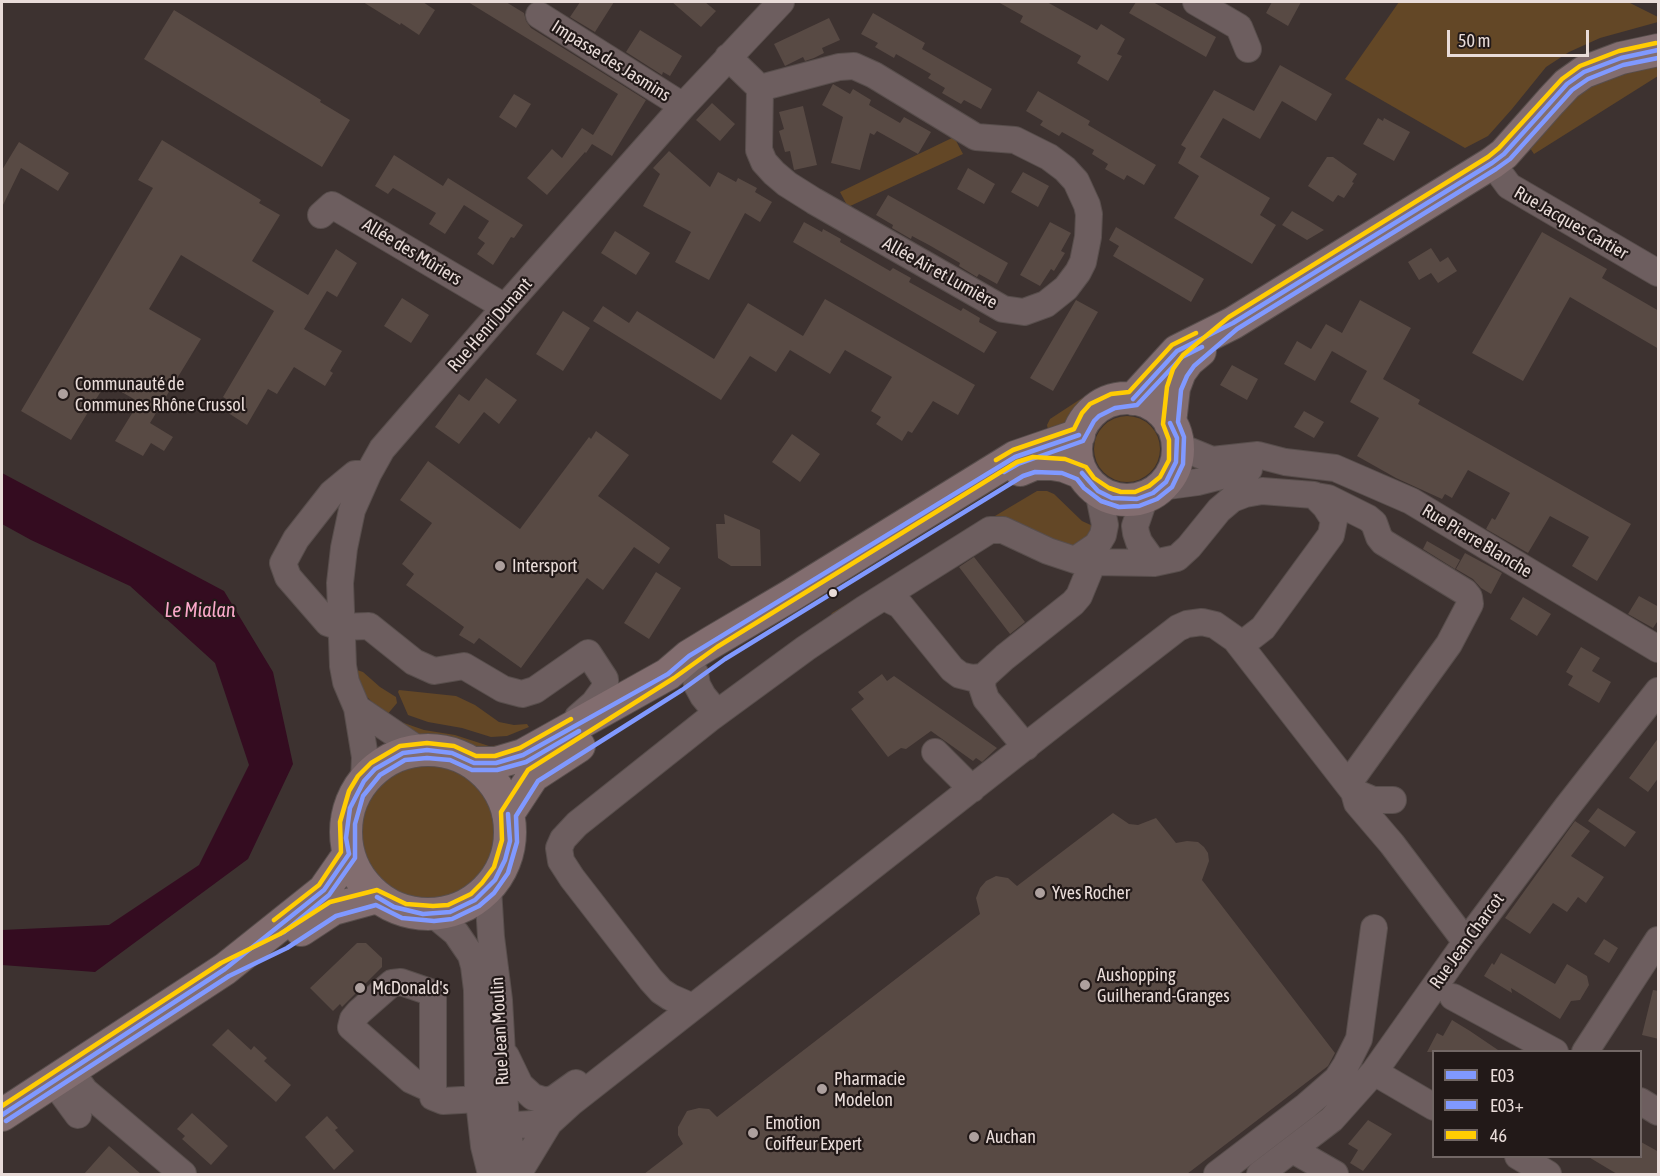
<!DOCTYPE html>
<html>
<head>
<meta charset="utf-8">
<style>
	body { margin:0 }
	#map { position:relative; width:1660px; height:1176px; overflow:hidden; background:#3d3230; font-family:"Asap Condensed",sans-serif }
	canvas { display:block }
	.frame { position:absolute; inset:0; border:3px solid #e9dcd9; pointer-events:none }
	.legend { position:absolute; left:1432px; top:1050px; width:210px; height:108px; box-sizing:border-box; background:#221918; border:2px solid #726765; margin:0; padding:8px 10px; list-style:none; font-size:18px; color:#e9dcd9 }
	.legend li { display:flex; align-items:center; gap:12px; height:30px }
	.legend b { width:30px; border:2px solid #726765 }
	.scale { position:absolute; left:1447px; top:30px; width:142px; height:27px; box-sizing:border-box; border:3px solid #e9dcd9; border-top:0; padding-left:8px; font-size:18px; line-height:21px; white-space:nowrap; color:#e9dcd9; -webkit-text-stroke:4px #221918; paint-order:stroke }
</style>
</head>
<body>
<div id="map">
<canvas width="1660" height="1176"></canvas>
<div class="frame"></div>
<ul class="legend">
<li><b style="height:8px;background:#8099ff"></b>E03</li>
<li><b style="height:8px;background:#8099ff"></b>E03+</li>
<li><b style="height:8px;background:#ffcc03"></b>46</li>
</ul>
<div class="scale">50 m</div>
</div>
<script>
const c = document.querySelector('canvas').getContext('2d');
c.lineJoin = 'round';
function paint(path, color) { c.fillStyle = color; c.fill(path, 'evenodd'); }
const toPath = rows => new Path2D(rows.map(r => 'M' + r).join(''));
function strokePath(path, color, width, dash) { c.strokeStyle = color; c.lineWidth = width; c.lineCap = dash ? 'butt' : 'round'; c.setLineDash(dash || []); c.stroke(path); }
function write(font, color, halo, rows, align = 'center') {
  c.font = font + ' "Asap Condensed",sans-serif'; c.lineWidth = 4.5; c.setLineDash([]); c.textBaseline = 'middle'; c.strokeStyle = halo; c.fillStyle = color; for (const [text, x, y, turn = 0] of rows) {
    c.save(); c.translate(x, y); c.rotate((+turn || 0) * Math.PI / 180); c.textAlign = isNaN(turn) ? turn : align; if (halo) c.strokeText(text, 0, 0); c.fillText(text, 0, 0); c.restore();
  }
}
const green = toPath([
	[1399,2,1628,2,1658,17,1658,22,1600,38,1569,52,1546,67,1512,109,1488,136,1465,148,1345,79],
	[1658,61,1658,76,1534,154,1528,145,1585,85],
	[954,137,963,154,848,207,840,192],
	[1099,387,1106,391,1087,399,1068,425,1048,430,1047,425,1050,419],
	'1094 449a33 33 0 1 1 66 0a33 33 0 1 1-66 0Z',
	[1037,491,1047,491,1054,494,1082,521,1095,527,1092,535,1071,548,1008,523,828,620,832,613],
	[354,669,363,672,380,687,396,697,397,703,386,716,366,696],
	[399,690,456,696,475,705,499,722,514,725,527,724,529,727,507,736,491,737,462,728,428,722,408,715,398,692],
	[393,722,401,722,424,730,455,735,489,746,509,745,481,752,448,740,418,737],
	'362 833a68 68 0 1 1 136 0a68 68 0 1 1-136 0Z'
]);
const water = toPath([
	[2,473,224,591,273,672,293,764,248,859,95,972,2,965,2,930,109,925,199,865,249,765,215,663,130,586,31,540,2,524]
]);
const building = toPath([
	[363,2,423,2,435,10,419,35,401,23,400,25],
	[468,2,506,2,524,13,526,21,531,28,646,100,612,156,592,144,586,153,585,152,547,195,527,178,552,149,562,158,582,128,593,135,618,94],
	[580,2,614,2,595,32,570,17],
	[672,2,705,2,716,11,701,27],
	[998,2,1047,2,1097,30,1101,24,1125,39,1117,54,1122,56,1108,81,1077,63,1081,56,1020,22,1023,16],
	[1136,2,1153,2,1216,37,1206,57,1129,13],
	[1272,2,1301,2,1288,26,1266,13],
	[174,10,321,100,320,102,350,120,322,167,144,59],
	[873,13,925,43,922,49,992,89,981,109,964,100,961,104,942,93,945,88,928,78,931,74,896,54,894,58,875,47,878,43,861,34],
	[829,18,840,40,822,48,824,53,814,58,805,61,803,57,785,66,774,44],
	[640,30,682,56,670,76,663,72,662,75,626,52],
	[1280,65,1332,94,1316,121,1282,101,1260,139,1223,118,1200,157,1270,198,1260,215,1276,225,1252,264,1174,218,1199,176,1178,163,1186,148,1181,145,1214,90,1254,111],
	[833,84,850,94,853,89,871,100,869,105,900,123,904,117,931,132,918,154,877,131,874,135,870,133,860,170,831,163,843,117,822,105],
	[1038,91,1090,121,1088,125,1156,165,1144,185,1127,175,1124,180,1105,169,1108,164,1092,154,1094,150,1062,132,1059,136,1040,125,1043,121,1026,111],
	[514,94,531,104,516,128,499,117],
	[712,103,735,124,720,141,696,120],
	[803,106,817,165,794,170,790,151,785,152,779,131,784,129,779,112],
	[1378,118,1383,121,1384,118,1410,132,1394,161,1363,144],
	[162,140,261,200,259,203,280,215,252,261,308,295,336,249,357,263,337,297,327,291,304,329,342,351,330,371,333,373,325,386,294,367,277,394,268,389,247,425,222,409,228,400,223,397,274,311,181,255,149,309,201,339,150,423,173,437,164,451,151,443,143,456,115,441,139,402,106,383,71,440,21,411,153,188,138,180],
	[19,142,69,173,58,191,21,168,2,207,2,170],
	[669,151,710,187,718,172,736,182,738,178,757,188,755,192,772,202,760,222,745,213,709,280,675,262,691,232,643,206,660,174,653,168],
	[394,155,443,186,448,178,523,225,514,238,511,237,493,265,477,254,485,243,478,238,489,221,464,205,445,234,429,224,436,213,393,188,388,194,375,186],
	[1327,157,1333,157,1357,174,1352,182,1354,183,1344,198,1338,195,1333,202,1308,186],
	[968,168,995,184,984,204,957,189],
	[1023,172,1049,186,1038,207,1011,192],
	[888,195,1008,263,997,284,979,274,977,277,959,266,960,263,929,245,912,236,911,239,892,228,893,225,876,215],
	[1292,211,1311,222,1324,230,1307,240,1282,225],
	[804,222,822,232,823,229,841,239,840,242,890,271,893,268,911,278,909,282,961,311,963,308,980,318,979,322,997,332,984,353,793,242],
	[1050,222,1071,233,1061,251,1065,253,1054,271,1051,269,1040,286,1020,275],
	[1116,227,1204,279,1191,302,1113,256,1119,246,1109,240],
	[615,231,650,253,636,275,601,253],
	[1542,232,1607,269,1602,278,1659,311,1659,349,1570,297,1523,381,1472,353],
	[1431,248,1440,262,1448,257,1457,271,1438,283,1431,273,1419,280,1408,262],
	[402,298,429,315,411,343,384,326],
	[825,299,975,385,958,415,933,401,912,433,908,431,902,441,876,424,881,417,871,411,892,377,845,350,830,374,790,350,776,372,750,356,721,400,593,321,603,306,629,323,637,311,714,359,748,303,803,336],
	[1076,300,1098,312,1053,391,1030,378],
	[1360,300,1411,328,1383,379,1420,400,1418,404,1631,524,1597,581,1572,566,1589,537,1550,516,1528,553,1486,529,1492,518,1495,520,1510,493,1468,470,1452,498,1445,494,1442,499,1396,478,1357,456,1379,418,1350,402,1367,371,1332,351,1315,381,1284,364,1297,341,1311,349,1326,324,1342,333],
	[563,311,590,328,563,371,536,354],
	[1232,365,1258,379,1247,400,1220,385],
	[486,378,517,400,499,424,484,412,459,444,435,427,459,394,469,401],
	[1304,411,1324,422,1314,438,1294,427],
	[596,431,629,455,598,496,670,548,659,564,634,547,603,590,587,578,521,668,479,638,474,644,459,635,464,627,406,585,414,574,402,564,432,523,400,500,428,461,520,529,589,437,591,439],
	[792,434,820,454,800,482,772,462],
	[724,514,760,530,761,566,731,566,718,558,716,524,725,524],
	[1427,541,1460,560,1455,569,1423,549],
	[1465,553,1502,573,1491,594,1481,588,1473,579,1456,569],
	[974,557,1025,622,1010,634,959,567],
	[656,572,681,588,649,639,624,623],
	[1639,596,1659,607,1659,619,1653,628,1628,614],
	[1523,597,1551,614,1537,636,1510,619],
	[1581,647,1600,658,1592,671,1611,682,1599,703,1568,685,1573,676,1566,672],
	[882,674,887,681,894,676,997,748,982,762,976,758,973,761,931,731,906,749,901,748,888,757,851,709,864,699,858,692],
	[1659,737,1659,777,1648,792,1629,778],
	[1598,808,1636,832,1625,847,1588,821],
	[1113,813,1129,824,1138,825,1156,818,1176,843,1187,841,1198,842,1204,847,1208,853,1209,861,1202,880,1335,1053,1328,1066,1187,1174,644,1174,683,1144,678,1135,678,1127,687,1111,699,1108,709,1109,717,1117,980,914,976,898,980,888,986,881,996,876,1008,878,1017,886],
	[1575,821,1590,831,1571,856,1604,877,1586,903,1578,897,1567,912,1553,903,1530,934,1505,918],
	[1604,939,1618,948,1609,963,1594,954],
	[357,943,366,943,382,958,382,967,342,1007,340,1004,333,1011,310,988],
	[1501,953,1555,984,1567,964,1587,976,1589,985,1580,1000,1571,1001,1560,1019,1511,988,1512,993,1484,976,1492,963,1494,965],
	[1653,990,1659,991,1659,1039,1642,1035],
	[1452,1020,1470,1031,1501,1052,1427,1052,1437,1033,1443,1036],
	[228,1029,251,1050,254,1046,267,1058,264,1061,291,1085,276,1102,212,1045],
	[192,1113,228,1146,211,1165,182,1139,185,1136,177,1129],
	[327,1116,338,1128,335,1130,354,1151,334,1170,305,1137],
	[1368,1120,1392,1134,1363,1171,1350,1163,1358,1150,1348,1144],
	[1641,1142,1659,1152,1659,1174,1617,1174,1587,1156,1641,1156],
	[109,1146,141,1174,84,1174]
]);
const minor = toPath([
	[1196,2,1239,27,1248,49],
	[539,15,683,106],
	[728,57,760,88,759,150,764,162,774,173,787,184,814,201,1003,309,1024,312,1046,304,1066,288,1078,272,1083,262,1088,237,1089,214,1087,205,1076,181,1065,169,1049,157,1015,140,976,137,874,75,854,66,839,67,760,88],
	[1492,163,1509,186,1658,273],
	[321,215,332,205,505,307],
	[1178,446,1212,460,1258,455,1285,462,1335,468,1411,501,1658,649],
	[368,474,355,474,332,493,296,539,283,563,288,577,328,623,340,627,369,626,414,662,434,671,464,666,503,689,522,694,535,690,588,653,605,679,605,688,594,703,578,717],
	[1161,487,1198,482,1249,469],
	[1316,496,1328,498,1368,518,1374,523,1379,537,1383,542,1465,592,1469,597,1470,604,1449,644,1348,784],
	[1145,497,1135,526,1136,533,1139,542,1154,563],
	[1075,560,1097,545,1103,535,1105,525,1098,491],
	[884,597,900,605,952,669,960,675,972,678,983,677],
	[695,673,697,685,703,696,717,713],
	[357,708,419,750],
	[1026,747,986,699,982,687,983,677,1005,657,1073,603,1079,596,1093,562],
	[935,752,972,789],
	[364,781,365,757,357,708,346,682,343,666,340,583,344,548,352,510,368,474,382,449,505,307,683,106,781,2],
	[1354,792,1357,803,1392,844,1466,942],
	[488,888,491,937,499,1000,506,1124,516,1174],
	[433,914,456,933,471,955,474,966,477,990,478,1092,484,1146,491,1174],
	[1453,997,1555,1052],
	[693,1007,670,997,661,991,651,980,572,878,561,861,559,848,563,839,577,824,709,719,806,648,864,609,990,530,1003,530,1048,551,1075,560,1093,562,1154,563,1177,558,1189,547,1219,510,1232,499,1245,494,1262,491,1314,495,1325,506,1334,520,1331,535,1263,628,1241,645],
	[478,1045,496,1112,500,1120,506,1124,516,1125,549,1123,572,1102,1059,720,1178,628,1187,624,1202,622,1215,625,1235,639,1354,792,1373,800,1393,800],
	[1585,1052,1658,940],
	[506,1056,520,1085,533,1097,546,1101,555,1098,576,1083],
	[70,1070,85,1091,183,1174],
	[1374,1072,1434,1107],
	[53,1081,78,1115],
	[433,1090,411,1080,351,1027,353,1019,359,1012,392,983,401,982,433,993,433,1097,443,1101,479,1099],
	[1640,1101,1658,1112],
	[1293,1150,1335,1174],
	[1518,1156,1548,1174],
	[518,1174,549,1123],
	[1217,1174,1306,1106,1337,1079,1346,1065,1359,1039,1374,928],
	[1260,1174,1332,1119,1374,1072,1466,942,1567,807,1658,691]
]);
const major = toPath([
	'1076 449a51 51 0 1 1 102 0a51 51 0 1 1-102 0Z',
	[1133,399,1177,351,1233,323,1492,163,1504,154,1551,101,1567,84,1584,72,1621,58,1658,50],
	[1170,423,1174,388,1180,372,1188,361,1200,351],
	[1020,470,1034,464,1052,464,1064,466,1082,473],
	'346 832a82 82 0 1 1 164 0a82 82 0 1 1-164 0Z',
	[474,763,496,763,523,755,668,674,689,656,712,642,790,596,1015,457,1079,435],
	[508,814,533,776,579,746],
	[301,930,333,909,377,897],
	[2,1115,225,969,324,890,349,854]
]);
const bus1 = toPath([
	[1133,399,1177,351,1233,323,1492,163,1504,154,1567,84,1584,72,1621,58,1658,50],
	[1082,473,1098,491,1112,498,1137,499,1153,493,1166,482,1176,462,1177,438,1170,423],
	[474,763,496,763,523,755,668,674,689,656,1015,457,1079,435],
	[349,854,346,838,350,808,364,781,375,769,403,753,427,750,452,753,474,763],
	[377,897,394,907,423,914,450,912,475,900,495,880,505,860,510,841,508,814],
	[2,1115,225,969,324,890,349,854]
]);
const bus2 = toPath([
	[1004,472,1018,464,1083,441,1094,421,1099,416,1115,408,1137,405,1182,357,1202,347],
	[284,932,329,895,355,858,355,824,363,796,380,775,405,760,427,758,450,760,472,770,497,770,526,762,579,731],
	[6,1121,229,976,287,948,336,916,376,905,402,918,434,921,452,919,479,906,494,893,508,873,517,842,516,816,538,781,682,690,725,659,1023,476,1035,472,1062,473,1077,479,1084,488,1101,501,1119,507,1139,506,1157,499,1172,487,1183,464,1184,437,1178,422,1181,390,1187,376,1194,366,1237,329,1496,169,1510,159,1572,90,1588,79,1623,65,1658,58]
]);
const bus3 = toPath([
	[996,460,1013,450,1074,429,1082,413,1090,404,1111,394,1129,392,1172,345,1196,333],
	[274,920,319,885,341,852,340,822,349,791,358,776,371,763,400,746,427,743,454,746,476,756,495,756,520,748,571,719],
	[2,1106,221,963,280,934,330,902,377,890,406,904,433,906,448,905,471,894,482,883,494,867,502,840,501,812,528,770,674,678,717,647,1017,462,1033,457,1065,459,1086,467,1094,478,1109,488,1121,492,1135,492,1149,486,1160,477,1169,460,1169,440,1163,424,1167,387,1173,369,1183,355,1229,317,1488,157,1499,148,1562,79,1580,66,1619,51,1656,43]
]);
const markers = [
	[63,394,6,"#ada09e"],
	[500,566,6,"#ada09e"],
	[833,593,5,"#e9dcd9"],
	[1040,893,6,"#ada09e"],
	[1085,985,6,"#ada09e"],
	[360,988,6,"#ada09e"],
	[822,1089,6,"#ada09e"],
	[753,1133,6,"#ada09e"],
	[974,1137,6,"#ada09e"]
];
const streetNames = [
	["Impasse des Jasmins",611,61,32],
	["Rue Jacques Cartier",1571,223,30],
	["Allée des Mûriers",412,252,31],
	["Allée Air et Lumière",940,273,29],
	["Rue Henri Dunant",490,325,-49],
	["Rue Pierre Blanche",1477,541,31],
	["Rue Jean Charcot",1467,941,-54],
	["Rue Jean Moulin",500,1031,-93]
];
const poiNames = [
	["Communauté de",75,384],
	["Communes Rhône Crussol",75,405],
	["Intersport",512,566],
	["Yves Rocher",1052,893],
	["Aushopping",1097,975],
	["Guilherand-Granges",1097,996],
	["McDonald's",372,988],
	["Pharmacie",834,1079],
	["Modelon",834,1100],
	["Emotion",765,1123],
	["Coiffeur Expert",765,1144],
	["Auchan",986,1137]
];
const waterNames = [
	["Le Mialan",200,611]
];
paint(green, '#634726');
paint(water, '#340c20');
paint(building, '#584a44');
strokePath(minor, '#584e4c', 28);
strokePath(major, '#584e4c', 34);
strokePath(minor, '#6d5e5f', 26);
strokePath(major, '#826d6f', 32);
strokePath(bus1, '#8099ff', 4.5);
strokePath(bus2, '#8099ff', 4.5);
strokePath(bus3, '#ffcc03', 4.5);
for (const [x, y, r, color] of markers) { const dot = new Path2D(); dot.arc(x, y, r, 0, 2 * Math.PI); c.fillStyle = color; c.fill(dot); strokePath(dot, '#221918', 2); }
write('18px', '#e9dcd9', '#221918', streetNames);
write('18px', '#e9dcd9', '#221918', poiNames, 'left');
write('italic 20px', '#f9a8c8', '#221918', waterNames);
</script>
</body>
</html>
